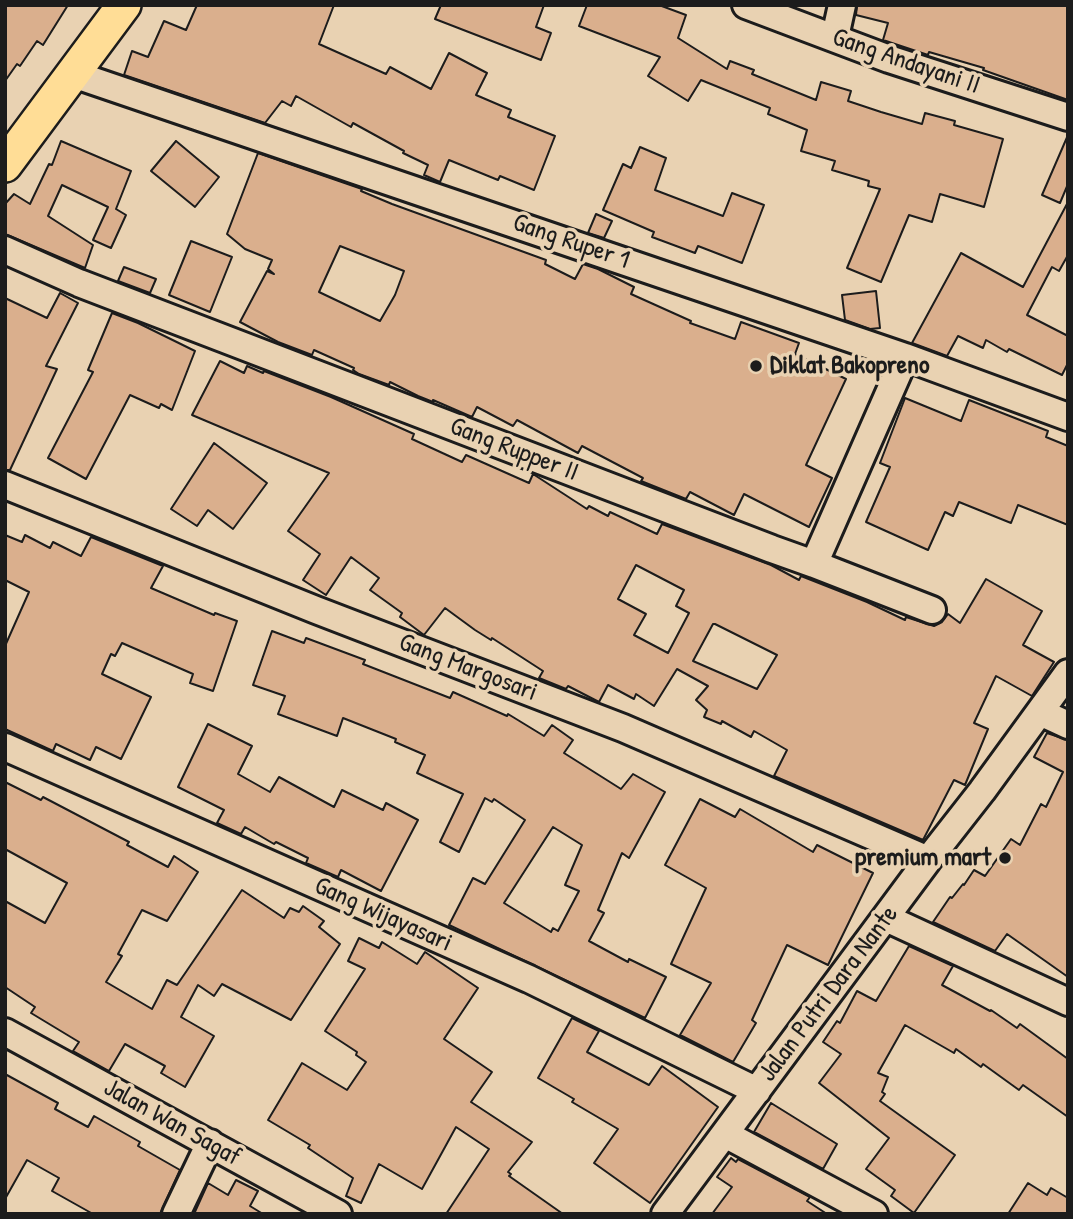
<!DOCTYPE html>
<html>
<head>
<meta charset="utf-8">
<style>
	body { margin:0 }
	#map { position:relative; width:1073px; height:1219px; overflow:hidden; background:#e9d2b2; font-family:"Patrick Hand",sans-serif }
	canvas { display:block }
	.frame { position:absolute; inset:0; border:7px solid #1c1c1c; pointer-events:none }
</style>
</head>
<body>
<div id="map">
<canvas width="1073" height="1219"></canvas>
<div class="frame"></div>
</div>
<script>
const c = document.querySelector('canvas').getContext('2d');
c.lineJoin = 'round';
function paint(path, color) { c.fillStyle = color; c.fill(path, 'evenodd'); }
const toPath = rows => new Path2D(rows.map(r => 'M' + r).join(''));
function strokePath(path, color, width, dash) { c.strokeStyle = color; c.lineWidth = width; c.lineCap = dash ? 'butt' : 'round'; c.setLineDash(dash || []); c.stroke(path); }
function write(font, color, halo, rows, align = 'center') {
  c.font = font + ' "Patrick Hand",sans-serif'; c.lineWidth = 7; c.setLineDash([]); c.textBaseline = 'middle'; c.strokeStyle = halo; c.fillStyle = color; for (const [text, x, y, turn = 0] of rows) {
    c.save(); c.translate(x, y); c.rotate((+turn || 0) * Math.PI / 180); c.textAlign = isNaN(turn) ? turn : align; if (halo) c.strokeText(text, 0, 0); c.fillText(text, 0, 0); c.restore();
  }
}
const building = toPath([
	[5,5,68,5,43,45,37,41,20,66,17,64,5,81,5,5],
	[197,5,334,5,319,44,386,74,390,67,431,89,449,53,487,73,476,95,511,110,508,117,555,136,534,190,500,176,498,180,449,160,440,182,424,175,428,165,403,153,404,151,353,123,351,127,296,96,291,106,282,101,265,123,124,75,132,51,148,57,164,21,186,30,197,5],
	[441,5,544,5,536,27,551,33,541,60,435,19,441,5],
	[587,5,659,5,686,15,678,38,727,69,730,61,754,70,752,74,816,100,821,82,851,91,848,101,881,112,922,124,925,113,955,121,954,125,1003,139,984,207,940,194,932,222,909,215,881,282,847,268,880,189,868,186,869,181,832,170,835,161,801,151,807,130,768,114,770,108,701,80,688,101,648,76,660,57,579,26,587,5],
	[857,5,1068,5,1068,100,983,70,984,68,929,52,928,55,883,40,888,23,856,15,857,5],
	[1068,135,1068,184,1060,203,1042,195,1068,135],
	[61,141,131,171,116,209,126,215,111,248,93,240,108,207,62,185,48,216,93,245,85,268,5,234,5,204,14,194,30,204,49,164,52,165,61,141],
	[176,141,219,177,195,207,151,171,176,141],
	[640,147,666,158,655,190,723,216,732,193,764,205,742,263,698,246,695,253,652,237,654,232,603,210,623,164,631,168,640,147],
	[258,153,362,189,361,191,392,204,546,260,545,264,575,279,583,264,598,269,634,287,631,294,691,321,690,323,735,339,741,322,799,343,795,354,846,379,806,465,832,478,809,527,744,494,734,515,690,492,686,499,641,481,643,478,582,446,578,453,517,420,513,426,477,407,472,417,433,400,433,402,418,396,390,382,389,385,359,374,353,370,354,368,314,350,312,355,278,342,240,322,267,271,274,274,268,269,272,260,245,249,227,234,258,153],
	[340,246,404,271,395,295,380,321,319,292,340,246],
	[1068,202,1068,255,1059,271,1052,267,1027,315,1068,336,1068,363,1062,375,1009,349,1007,352,986,340,983,348,958,336,947,356,912,343,961,253,1023,287,1068,202],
	[596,214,612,221,604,238,588,233,596,214],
	[191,241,232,257,210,312,169,295,191,241],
	[124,267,156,279,150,293,118,281,124,267],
	[876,291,880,328,870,329,845,320,842,295,876,291],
	[60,293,78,303,46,366,57,369,10,470,5,470,5,298,47,318,60,293],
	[112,313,138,323,195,351,172,410,161,404,159,408,130,395,86,479,48,458,93,372,88,370,112,313],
	[220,361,244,373,247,366,263,373,264,371,331,397,414,434,412,439,462,462,466,455,529,483,533,474,587,509,589,506,608,516,610,512,657,534,662,524,771,565,799,580,801,576,867,602,905,620,906,617,934,626,942,622,948,614,960,623,986,579,1042,611,1023,645,1054,662,1032,696,996,676,974,723,988,729,965,785,954,780,923,840,774,776,787,750,754,731,751,737,722,721,721,724,704,717,707,710,696,700,708,686,677,669,654,706,636,694,634,699,608,685,599,702,568,686,566,689,539,678,543,671,492,638,491,640,475,630,445,608,424,635,400,617,402,613,370,590,379,578,351,557,326,595,303,580,320,554,288,531,329,473,192,415,220,361],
	[636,565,684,590,676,606,689,613,668,653,634,635,646,614,618,599,636,565],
	[713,624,715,624,777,655,757,689,693,661,713,624],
	[905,398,961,421,969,400,1048,431,1046,437,1068,446,1068,525,1018,505,1011,523,959,502,953,516,945,512,928,550,866,522,890,467,880,463,905,398],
	[214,443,267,483,233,529,208,510,197,526,171,509,214,443],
	[5,535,22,542,25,535,50,548,53,542,81,556,91,537,163,566,151,588,214,615,215,613,237,621,213,691,190,683,193,674,122,643,115,656,111,654,102,674,151,697,121,759,96,747,90,760,56,744,53,751,5,729,5,646,29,592,5,580,5,535],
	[272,631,304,643,306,638,365,660,363,664,450,698,453,692,507,716,508,714,544,736,552,725,573,740,564,753,621,789,633,774,665,792,629,858,622,853,598,910,604,913,589,941,628,962,629,959,666,977,645,1018,449,925,473,878,485,884,525,820,494,799,492,802,485,798,459,852,440,842,463,794,417,773,425,755,395,742,396,739,343,718,337,736,278,714,285,696,253,685,272,631],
	[553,827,582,845,565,885,579,891,558,931,553,928,551,932,504,903,553,827],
	[208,724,252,746,238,774,270,792,279,777,334,807,342,790,383,810,386,803,418,820,381,891,341,870,338,877,306,863,308,858,276,842,274,844,245,827,241,834,217,823,224,810,178,787,208,724],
	[1047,733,1068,740,1068,977,1007,934,995,951,933,922,950,897,952,898,963,884,964,885,974,870,985,876,1011,839,1020,845,1041,804,1046,807,1063,772,1034,757,1047,733],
	[5,782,41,800,43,797,129,842,127,845,168,867,174,856,198,872,167,921,142,910,118,954,122,956,106,982,152,1009,167,980,177,985,242,890,284,918,290,908,299,912,303,906,324,921,319,927,340,944,291,1020,222,984,214,996,198,985,181,1017,214,1036,185,1087,161,1073,165,1066,125,1044,109,1071,73,1051,79,1042,31,1013,35,1007,5,987,5,901,45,923,67,883,5,849,5,782],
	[700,799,735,817,740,809,813,852,817,845,873,873,828,965,787,945,752,1020,756,1023,733,1062,680,1035,711,983,671,964,706,888,665,865,700,799],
	[359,938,379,948,382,942,417,964,425,952,478,988,444,1039,492,1072,471,1102,532,1142,508,1172,511,1174,509,1176,563,1214,446,1214,489,1149,456,1127,422,1189,379,1164,361,1203,346,1196,353,1178,308,1148,310,1145,268,1120,302,1063,347,1090,366,1062,356,1055,357,1052,325,1031,365,969,348,961,359,938],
	[909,946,953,966,942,985,990,1011,991,1010,1017,1028,1020,1024,1068,1059,1068,1117,1023,1085,1019,1090,983,1064,981,1067,956,1049,954,1053,905,1025,878,1073,888,1077,882,1092,885,1094,880,1101,955,1155,914,1213,891,1196,895,1190,866,1169,889,1138,819,1083,841,1054,823,1042,837,1021,840,1023,857,991,876,1001,909,946],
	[572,1018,599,1031,587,1052,649,1085,662,1066,718,1107,650,1203,594,1163,618,1129,572,1102,574,1099,538,1078,572,1018],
	[5,1074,58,1103,55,1109,88,1127,94,1116,140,1142,138,1146,180,1170,160,1214,93,1214,52,1191,59,1178,27,1160,5,1199,5,1074],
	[771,1103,837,1144,823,1169,754,1132,771,1103],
	[731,1158,736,1162,738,1159,810,1197,807,1201,827,1214,712,1214,732,1187,717,1177,731,1158],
	[236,1180,258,1191,250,1206,263,1214,194,1214,208,1183,228,1195,236,1180],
	[1028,1183,1047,1195,1051,1188,1068,1198,1068,1214,1008,1214,1028,1183]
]);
const minor = toPath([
	[746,5,889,59,1068,117],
	[835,37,842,5],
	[73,74,905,357,1068,417],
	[5,250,79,283,772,549,814,564,905,357],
	[5,485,316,610,623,728,928,860],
	[814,564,932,610],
	[1040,712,1068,725],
	[5,747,529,979,757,1091],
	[886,918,1068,1002],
	[5,1032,338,1214],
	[725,1134,874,1214],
	[176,1214,210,1143],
	[665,1214,928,860,982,791,1068,673]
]);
const major = toPath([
	[5,165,124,5]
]);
const markers = [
	[756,366,7,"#1c1c1c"],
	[1005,858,7,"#1c1c1c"]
];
const streetNames = [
	["Gang Andayani II",906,62,19],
	["Gang Ruper 1",571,242,19],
	["Gang Rupper II",514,450,21],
	["Gang Margosari",468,668,21],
	["Gang Wijayasari",383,915,24],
	["Jalan Putri Dara Nante",829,994,-53],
	["Jalan Wan Sagaf",172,1123,29]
];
const poiNames = [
	["Diklat Bakopreno",770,366],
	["premium mart",991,858,"right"]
];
paint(building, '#daaf8d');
strokePath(building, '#1c1c1c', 2);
strokePath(minor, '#1c1c1c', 32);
strokePath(major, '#1c1c1c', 38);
strokePath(minor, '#e9d2b2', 26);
strokePath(major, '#ffdd96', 33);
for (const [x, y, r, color] of markers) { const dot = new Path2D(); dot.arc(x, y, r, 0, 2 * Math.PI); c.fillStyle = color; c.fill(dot); strokePath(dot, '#e9d2b2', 2.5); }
write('26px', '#1c1c1c', '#e9d2b2', streetNames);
write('bold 26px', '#1c1c1c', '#e9d2b2', poiNames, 'left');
</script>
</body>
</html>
